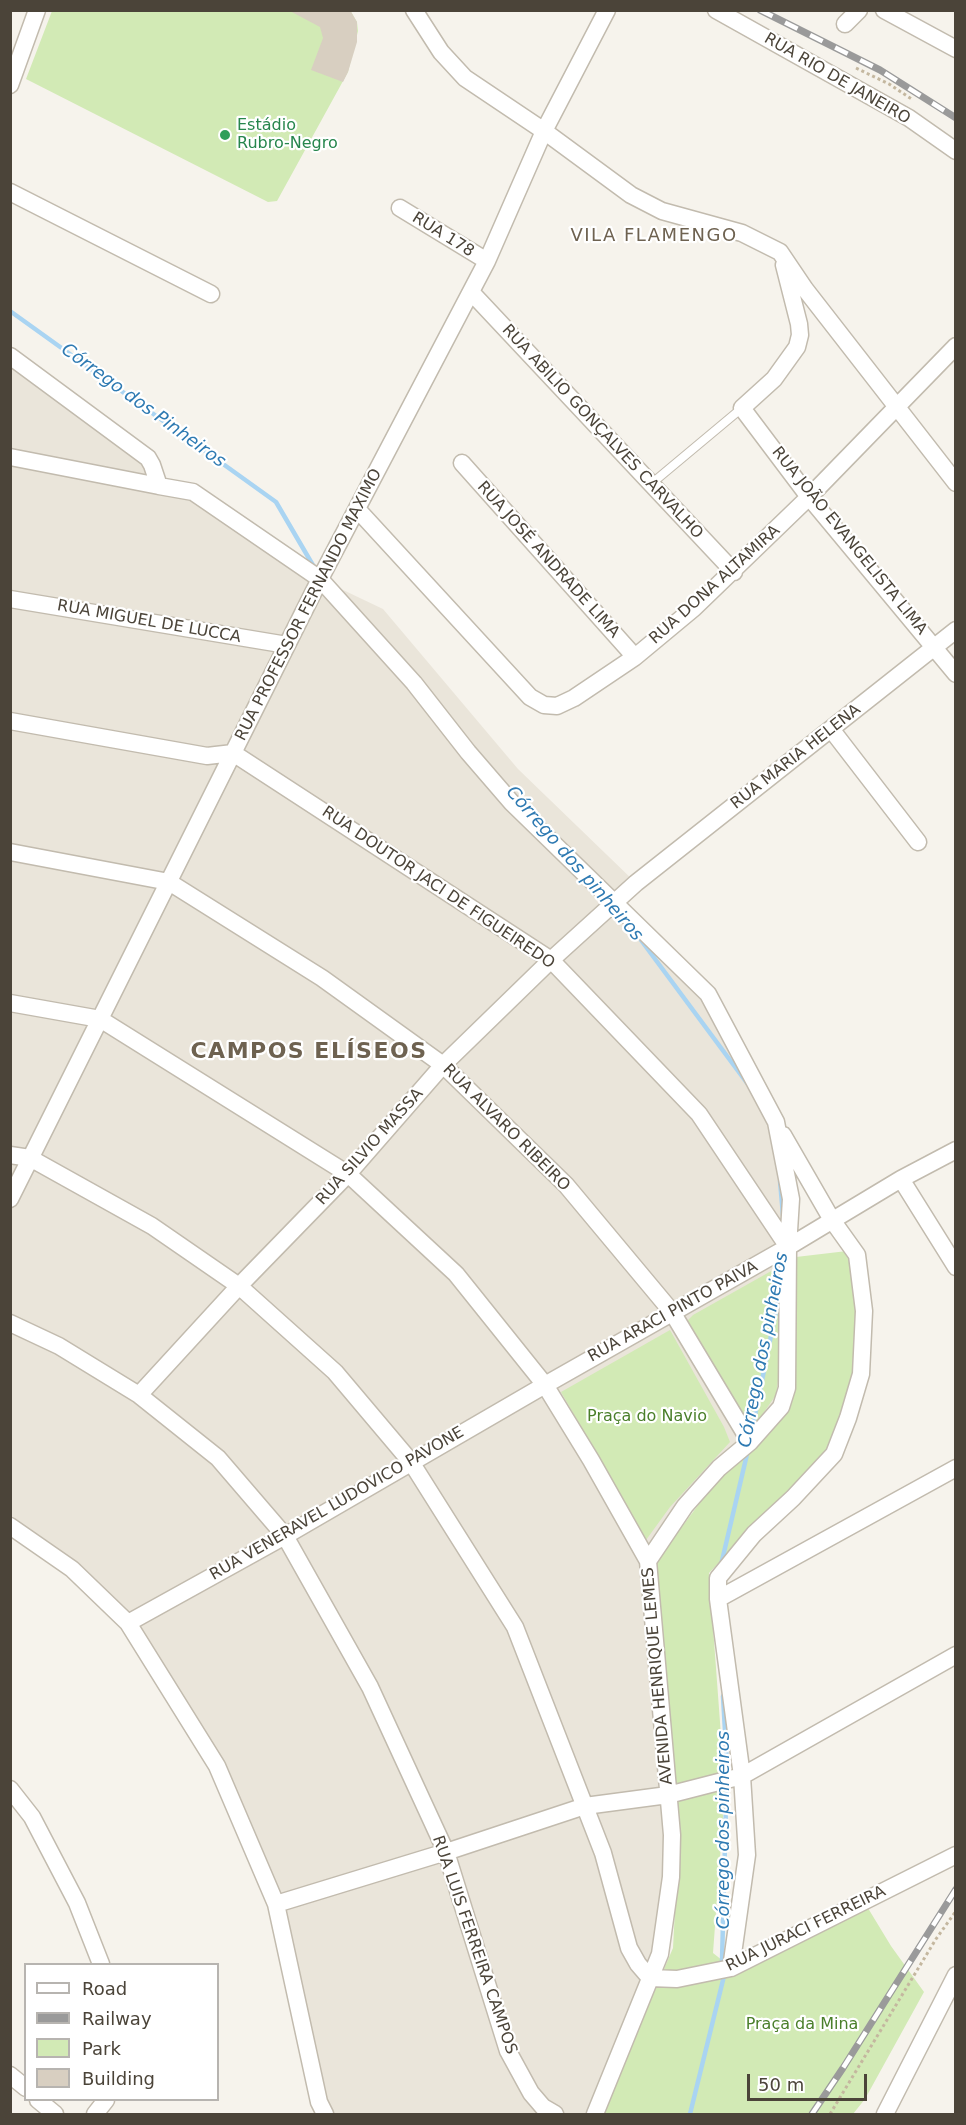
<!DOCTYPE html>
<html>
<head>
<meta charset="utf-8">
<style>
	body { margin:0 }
	#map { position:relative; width:966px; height:2125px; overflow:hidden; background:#f6f3ec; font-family:"DejaVu Sans",sans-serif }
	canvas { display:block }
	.frame { position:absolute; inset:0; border:12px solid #4b4439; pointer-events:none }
	.legend { position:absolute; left:24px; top:1963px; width:195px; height:138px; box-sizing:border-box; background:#fff; border:2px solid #b7b4b0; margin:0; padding:8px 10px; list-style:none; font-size:18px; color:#4b4439 }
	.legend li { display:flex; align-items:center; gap:12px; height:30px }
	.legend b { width:30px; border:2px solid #b7b4b0 }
	.scale { position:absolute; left:747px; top:2074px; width:120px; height:27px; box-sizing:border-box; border:3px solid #4b4439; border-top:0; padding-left:8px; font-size:18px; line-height:21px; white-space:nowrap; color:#4b4439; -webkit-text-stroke:4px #fff; paint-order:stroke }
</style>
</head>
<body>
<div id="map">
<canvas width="966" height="2125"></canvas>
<div class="frame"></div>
<ul class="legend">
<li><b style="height:8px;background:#fff"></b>Road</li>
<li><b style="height:8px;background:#9a9a9a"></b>Railway</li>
<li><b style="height:16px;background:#d2eab5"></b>Park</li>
<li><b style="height:16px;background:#d8cfc1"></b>Building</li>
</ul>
<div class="scale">50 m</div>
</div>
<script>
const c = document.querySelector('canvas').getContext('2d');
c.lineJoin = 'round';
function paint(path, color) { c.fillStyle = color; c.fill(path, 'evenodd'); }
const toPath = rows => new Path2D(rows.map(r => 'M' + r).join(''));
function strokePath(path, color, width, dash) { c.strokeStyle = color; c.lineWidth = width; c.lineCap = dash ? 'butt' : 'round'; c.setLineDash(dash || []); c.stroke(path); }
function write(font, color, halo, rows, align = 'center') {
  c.font = font + ' "DejaVu Sans",sans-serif'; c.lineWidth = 4.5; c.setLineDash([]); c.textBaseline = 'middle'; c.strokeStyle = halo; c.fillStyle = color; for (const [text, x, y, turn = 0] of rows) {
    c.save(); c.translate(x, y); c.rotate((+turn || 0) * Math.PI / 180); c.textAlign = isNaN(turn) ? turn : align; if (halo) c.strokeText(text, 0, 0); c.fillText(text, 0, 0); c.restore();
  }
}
const residential = toPath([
	[11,356,148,458,159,486,193,492,320,579,383,609,518,769,636,883,613,902,708,994,776,1122,789,1185,787,1388,648,1561,672,1835,667,1912,595,2114,325,2114,276,1904,217,1766,128,1623,11,1526]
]);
const green = toPath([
	[350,10,357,22,358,31,348,72,277,201,268,202,26,79,52,11],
	[847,1251,864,1315,861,1374,827,1449,709,1573,725,1790,713,1953,727,1964,860,1895,891,1946,924,1992,865,2099,853,2114,602,2114,673,1948,679,1833,655,1563,722,1473,779,1421,796,1257],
	[773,1270,779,1274,780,1366,776,1395,752,1429,687,1321,693,1315],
	[670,1330,724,1427,730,1442,670,1507,646,1540,561,1392]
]);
const stream = toPath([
	[10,311,276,502,314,567],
	[638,936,747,1083],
	[780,1181,783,1215],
	[752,1430,781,1286],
	[721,1565,748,1450],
	[723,1696,727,1766,722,1961,726,1964],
	[690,2114,725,1972]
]);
const building = toPath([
	[288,10,350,10,357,22,357,42,348,72,343,82,311,70,323,38,320,27]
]);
const path = toPath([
	[856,68,889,84,913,100],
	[830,2114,936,1939,956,1911]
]);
const service = toPath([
	[651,484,742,408]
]);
const minor = toPath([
	[414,10,441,52,465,78,544,131,631,195,662,211,742,233,780,252,805,289,956,483],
	[716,10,909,118,956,151],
	[884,10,956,49],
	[845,24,859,10],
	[10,85,37,10],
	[10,192,211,294],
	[400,208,487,261],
	[784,265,799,324,800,335,797,347,774,379,742,408,809,497,956,674],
	[471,292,734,572],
	[10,356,148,458,152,465,159,486,193,492,320,579,414,683,468,752,512,803,708,994,776,1122,791,1199,788,1247,787,1388,781,1407,750,1442,719,1468,685,1506,648,1561,672,1835,671,1877,660,1954,595,2114],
	[10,457,159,486],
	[462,463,635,657],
	[357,509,530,697,544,705,557,706,574,698,635,657,694,608,809,497,956,346],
	[10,599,287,645],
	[10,721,207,756,233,753,551,960,699,1114,788,1247],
	[831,729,918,842],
	[10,852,169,882,322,978,443,1065,566,1185,672,1312,750,1442],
	[10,1003,100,1019,348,1174,456,1274,545,1385,591,1460,648,1561],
	[10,1155,30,1158,152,1226,239,1286,335,1372,411,1462,515,1627,603,1853,629,1948,638,1964,650,1978,677,1979,731,1968,956,1855],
	[901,1179,956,1267],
	[10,1199,320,579,487,261,544,131,607,10],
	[10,1323,59,1346,139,1395,218,1458,285,1536,370,1687,446,1852,508,2051,531,2093,543,2107,555,2114],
	[139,1395,239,1286,348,1174,443,1065,551,960,636,883,956,630],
	[10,1526,72,1569,128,1623,217,1766,276,1904,319,2102,325,2114],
	[718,1599,956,1468],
	[128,1623,285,1536,545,1385,788,1247,901,1179,956,1150],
	[10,1789,32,1817,77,1903,101,1964],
	[276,1904,446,1852,585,1806,668,1795,742,1776,956,1655],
	[731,1968,747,1855,742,1776,718,1599,718,1578,754,1534,793,1498,834,1454,848,1418,861,1374,864,1311,857,1255,832,1220,783,1135],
	[10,2075,26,2088],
	[38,2100,55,2114],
	[95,2114,106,2100],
	[885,2114,956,1975]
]);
const rail = toPath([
	[760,10,880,70,956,118],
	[812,2114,843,2068,956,1889]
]);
const markers = [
	[225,135,6,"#2e9e5b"]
];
const streetNames = [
	["RUA RIO DE JANEIRO",837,79,30],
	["RUA 178",443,235,32],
	["RUA ABILIO GONÇALVES CARVALHO",602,432,47],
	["RUA JOÃO EVANGELISTA LIMA",849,541,51],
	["RUA JOSÉ ANDRADE LIMA",548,560,48],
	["RUA DONA ALTAMIRA",715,585,-42],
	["RUA PROFESSOR FERNANDO MAXIMO",309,605,-63],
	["RUA MIGUEL DE LUCCA",149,622,10],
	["RUA MARIA HELENA",796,757,-38],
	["RUA DOUTOR JACI DE FIGUEIREDO",438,888,34],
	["RUA ALVARO RIBEIRO",506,1128,45],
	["RUA SILVIO MASSA",370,1147,-48],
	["RUA ARACI PINTO PAIVA",673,1312,-29],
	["RUA VENERAVEL LUDOVICO PAVONE",337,1504,-30],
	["AVENIDA HENRIQUE LEMES",658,1676,-95],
	["RUA JURACI FERREIRA",806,1929,-26],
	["RUA LUIS FERREIRA CAMPOS",474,1945,71]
];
const leisureNames = [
	["Estádio",237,126],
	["Rubro-Negro",237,144]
];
const parkNames = [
	["Praça do Navio",647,1417],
	["Praça da Mina",802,2025]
];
const neighbourhoodNames = [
	["VILA FLAMENGO",654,236]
];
const waterNames = [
	["Córrego dos Pinheiros",143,406,36],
	["Córrego dos pinheiros",574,864,49],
	["Córrego dos pinheiros",764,1350,-79],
	["Córrego dos pinheiros",724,1830,-90]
];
const districtNames = [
	["CAMPOS ELÍSEOS",309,1052]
];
paint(residential, '#eae5da');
paint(green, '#d2eab5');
strokePath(stream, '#a9d4f2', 4.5);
paint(building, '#d8cfc1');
strokePath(service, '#c2bbae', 10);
strokePath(minor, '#c2bbae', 19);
strokePath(path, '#c4b79f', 3, [3, 3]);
strokePath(service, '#fff', 8);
strokePath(minor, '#fff', 16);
strokePath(rail, '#9a9a9a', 7);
strokePath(rail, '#fff', 4.5, [14]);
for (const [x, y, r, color] of markers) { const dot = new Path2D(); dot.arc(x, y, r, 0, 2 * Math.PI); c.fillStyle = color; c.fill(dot); strokePath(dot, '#fff', 2); }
write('16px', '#4b4439', '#fff', streetNames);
write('16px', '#27864d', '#fff', leisureNames, 'left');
write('16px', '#4a7f2a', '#fff', parkNames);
c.letterSpacing = '1.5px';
write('18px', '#6e6250', '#fff', neighbourhoodNames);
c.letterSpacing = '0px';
write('italic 18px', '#2e7ab2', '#fff', waterNames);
c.letterSpacing = '1.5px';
write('bold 22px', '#6e6250', '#fff', districtNames);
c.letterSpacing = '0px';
</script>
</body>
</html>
